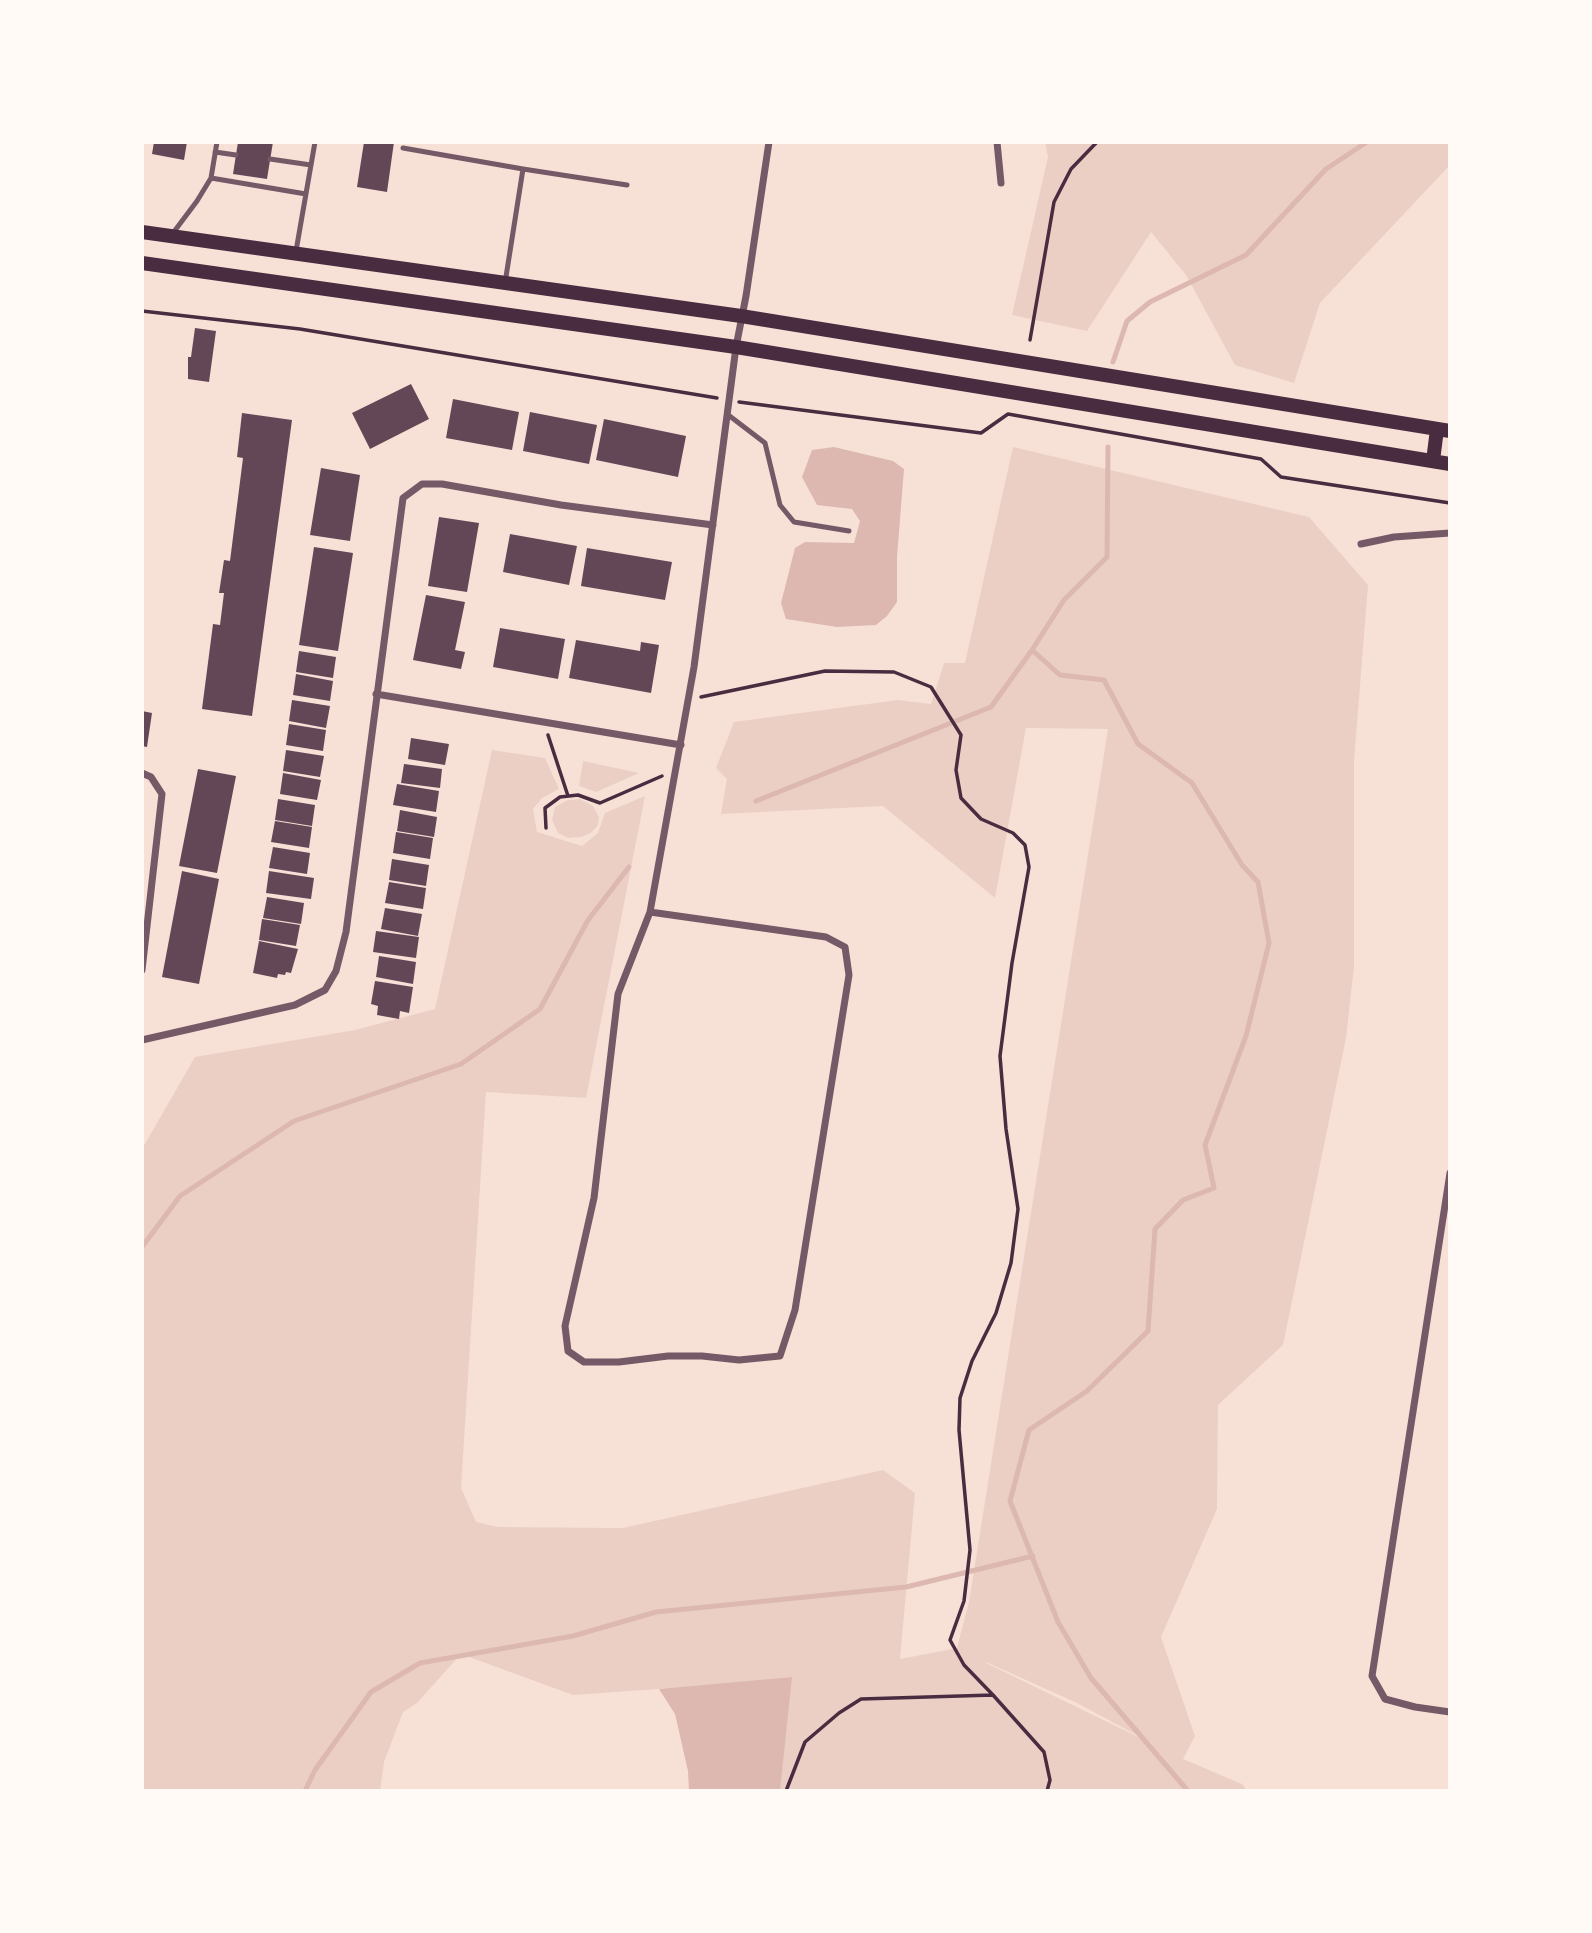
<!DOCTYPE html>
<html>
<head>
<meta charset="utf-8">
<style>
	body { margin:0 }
	#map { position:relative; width:1592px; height:1933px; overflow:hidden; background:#f7e1d7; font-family:Arial,sans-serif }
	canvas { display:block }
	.frame { position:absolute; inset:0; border:144px solid #fffaf5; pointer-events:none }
</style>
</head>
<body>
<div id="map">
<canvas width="1592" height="1933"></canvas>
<div class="frame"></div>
</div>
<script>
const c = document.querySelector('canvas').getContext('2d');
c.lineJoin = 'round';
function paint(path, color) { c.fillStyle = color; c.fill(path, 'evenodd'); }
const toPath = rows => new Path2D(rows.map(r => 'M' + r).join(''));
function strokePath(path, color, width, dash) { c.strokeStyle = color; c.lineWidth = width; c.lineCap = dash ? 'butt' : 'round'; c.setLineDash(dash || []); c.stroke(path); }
const green = toPath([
	[1045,142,1450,142,1450,165,1320,303,1294,383,1235,365,1186,275,1151,232,1087,331,1012,315,1048,157],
	[1013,447,1309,517,1368,585,1354,761,1354,967,1346,1038,1283,1345,1218,1405,1217,1509,1161,1637,1195,1736,1183,1759,1242,1784,1247,1791,780,1791,791,1677,713,1685,573,1695,461,1654,417,1703,403,1712,384,1762,380,1791,142,1791,142,1149,195,1057,355,1030,435,1009,492,750,545,758,559,789,542,798,533,809,537,832,582,846,598,833,605,813,645,796,586,1098,486,1092,461,1488,476,1522,498,1527,623,1528,883,1470,915,1493,900,1659,957,1648,969,1602,1108,729,1026,728,995,898,883,806,721,814,727,779,716,768,734,722,898,700,931,704,944,663,965,663],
	[986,1662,1077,1703,1157,1746,986,1663],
	[583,761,639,773,596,792,579,786],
	[580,799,593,806,599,817,598,825,591,833,581,837,568,838,558,833,552,820,555,807,568,800]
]);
const water = toPath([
	[834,447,893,461,904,469,897,557,897,602,887,616,876,625,837,627,786,619,781,603,795,548,805,542,854,543,860,521,852,509,817,505,802,477,812,450],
	[792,1677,780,1791,689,1791,688,1771,675,1714,659,1689]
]);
const stream = toPath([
	[1113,362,1127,321,1150,302,1246,255,1326,169,1367,142],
	[1032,650,1060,675,1104,680,1138,744,1192,783,1242,865,1258,882,1269,943,1246,1036,1205,1145,1214,1188,1183,1200,1155,1229,1148,1331,1087,1391,1029,1430,1010,1501,1058,1622,1091,1678,1188,1791],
	[756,801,991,707,1032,650,1064,600,1107,557,1108,447],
	[142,1247,180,1196,294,1121,461,1064,540,1009,588,920,629,867],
	[305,1791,315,1770,371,1692,420,1663,573,1636,656,1612,906,1587,1033,1556]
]);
const building = toPath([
	[154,142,187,142,184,160,152,154],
	[238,142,273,142,267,179,233,174],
	[364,142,394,142,387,192,357,187],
	[195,328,216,331,209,382,188,379,188,357,191,357],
	[411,384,429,419,370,449,352,413],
	[453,399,519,412,512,450,446,438],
	[530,412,597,425,589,464,523,451],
	[242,413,292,420,252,716,202,709,213,624,220,625,224,593,219,593,224,560,230,561,243,458,237,457],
	[604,419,686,436,678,477,596,460],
	[321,468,360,475,350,541,310,535],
	[439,517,479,523,467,592,428,586],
	[510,534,577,546,569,585,503,572],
	[314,547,353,553,338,651,299,645],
	[587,548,672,562,665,600,581,586],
	[426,595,465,602,455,650,465,652,461,669,413,660],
	[500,628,565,639,558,679,493,667],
	[576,640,640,651,641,642,659,645,651,693,569,678],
	[299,651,336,657,333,678,296,672],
	[296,674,333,681,330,701,293,695],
	[292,700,330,706,326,728,289,721],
	[142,711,152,713,147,747,142,746],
	[289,724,326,730,323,751,286,745],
	[411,738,449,744,445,765,408,759],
	[286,750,324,756,320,777,283,771],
	[404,764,442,769,440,788,401,783],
	[198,769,236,776,217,873,179,866],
	[283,773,321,780,317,800,280,794],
	[397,784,439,791,436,812,393,805],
	[278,799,315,805,312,826,275,820],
	[400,810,437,817,434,837,397,831],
	[275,821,312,827,309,848,271,842],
	[396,832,433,838,430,859,393,853],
	[273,847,310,853,307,874,269,868],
	[392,859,429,865,426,886,389,880],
	[182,871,219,879,199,984,162,977],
	[269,871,314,878,311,899,266,893],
	[389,882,426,888,423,909,385,903],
	[267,897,304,903,301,924,263,918],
	[385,908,422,914,418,936,381,929],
	[262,919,300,925,296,946,259,940],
	[376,931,419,937,416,958,373,952],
	[259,941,298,949,291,973,286,972,285,975,278,974,277,978,253,973],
	[379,956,416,962,413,984,376,977],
	[375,981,413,987,409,1013,400,1011,399,1019,377,1015,378,1006,371,1004]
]);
const path = toPath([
	[142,311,300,329,717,398],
	[1030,340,1054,202,1071,169,1097,142],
	[739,402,981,433,1008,414,1261,459,1281,477,1450,503],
	[701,697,825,671,894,672,931,687,961,735,956,770,961,798,981,819,1013,833,1025,845,1029,867,1012,963,1000,1056,1006,1129,1018,1209,1011,1263,996,1313,972,1361,960,1398,959,1430,970,1550,964,1601,950,1640,964,1665,993,1695,1044,1752,1050,1780,1047,1791],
	[548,735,568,796],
	[546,828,545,808,560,797,578,795,600,803,662,776],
	[786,1791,805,1742,839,1713,861,1699,993,1695]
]);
const service = toPath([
	[217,142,211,178,306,194],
	[403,148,523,169,505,283],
	[215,152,236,155],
	[270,159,311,165],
	[523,169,627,185],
	[173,233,197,201,211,178],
	[296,251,315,142],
	[727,414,765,443,780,505,794,522,849,531]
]);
const minor = toPath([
	[997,142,1001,183],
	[1361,544,1394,537,1450,533],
	[376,694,681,745],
	[142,773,151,777,162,794,142,970],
	[650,912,826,937,845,947,849,975,795,1310,780,1356,739,1360,702,1356,668,1356,619,1362,584,1362,568,1351,565,1326,594,1198,618,994,650,912,694,667,736,347,746,296,769,142],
	[142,1040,295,1005,325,990,336,971,346,932,403,498,422,484,442,484,561,505,713,525],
	[1450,1173,1372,1676,1385,1699,1415,1707,1450,1712]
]);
const secondary = toPath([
	[142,232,741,316,1450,431],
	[142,263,736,347,1450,464],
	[1433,461,1437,429]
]);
paint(green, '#ebcfc5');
paint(water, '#dcb8b0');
strokePath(stream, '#dcb8b0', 5);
paint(building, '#644757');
strokePath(path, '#4a2c40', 3.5);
strokePath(service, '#755966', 5);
strokePath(minor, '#755966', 7);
strokePath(secondary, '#4a2c40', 14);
</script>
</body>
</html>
